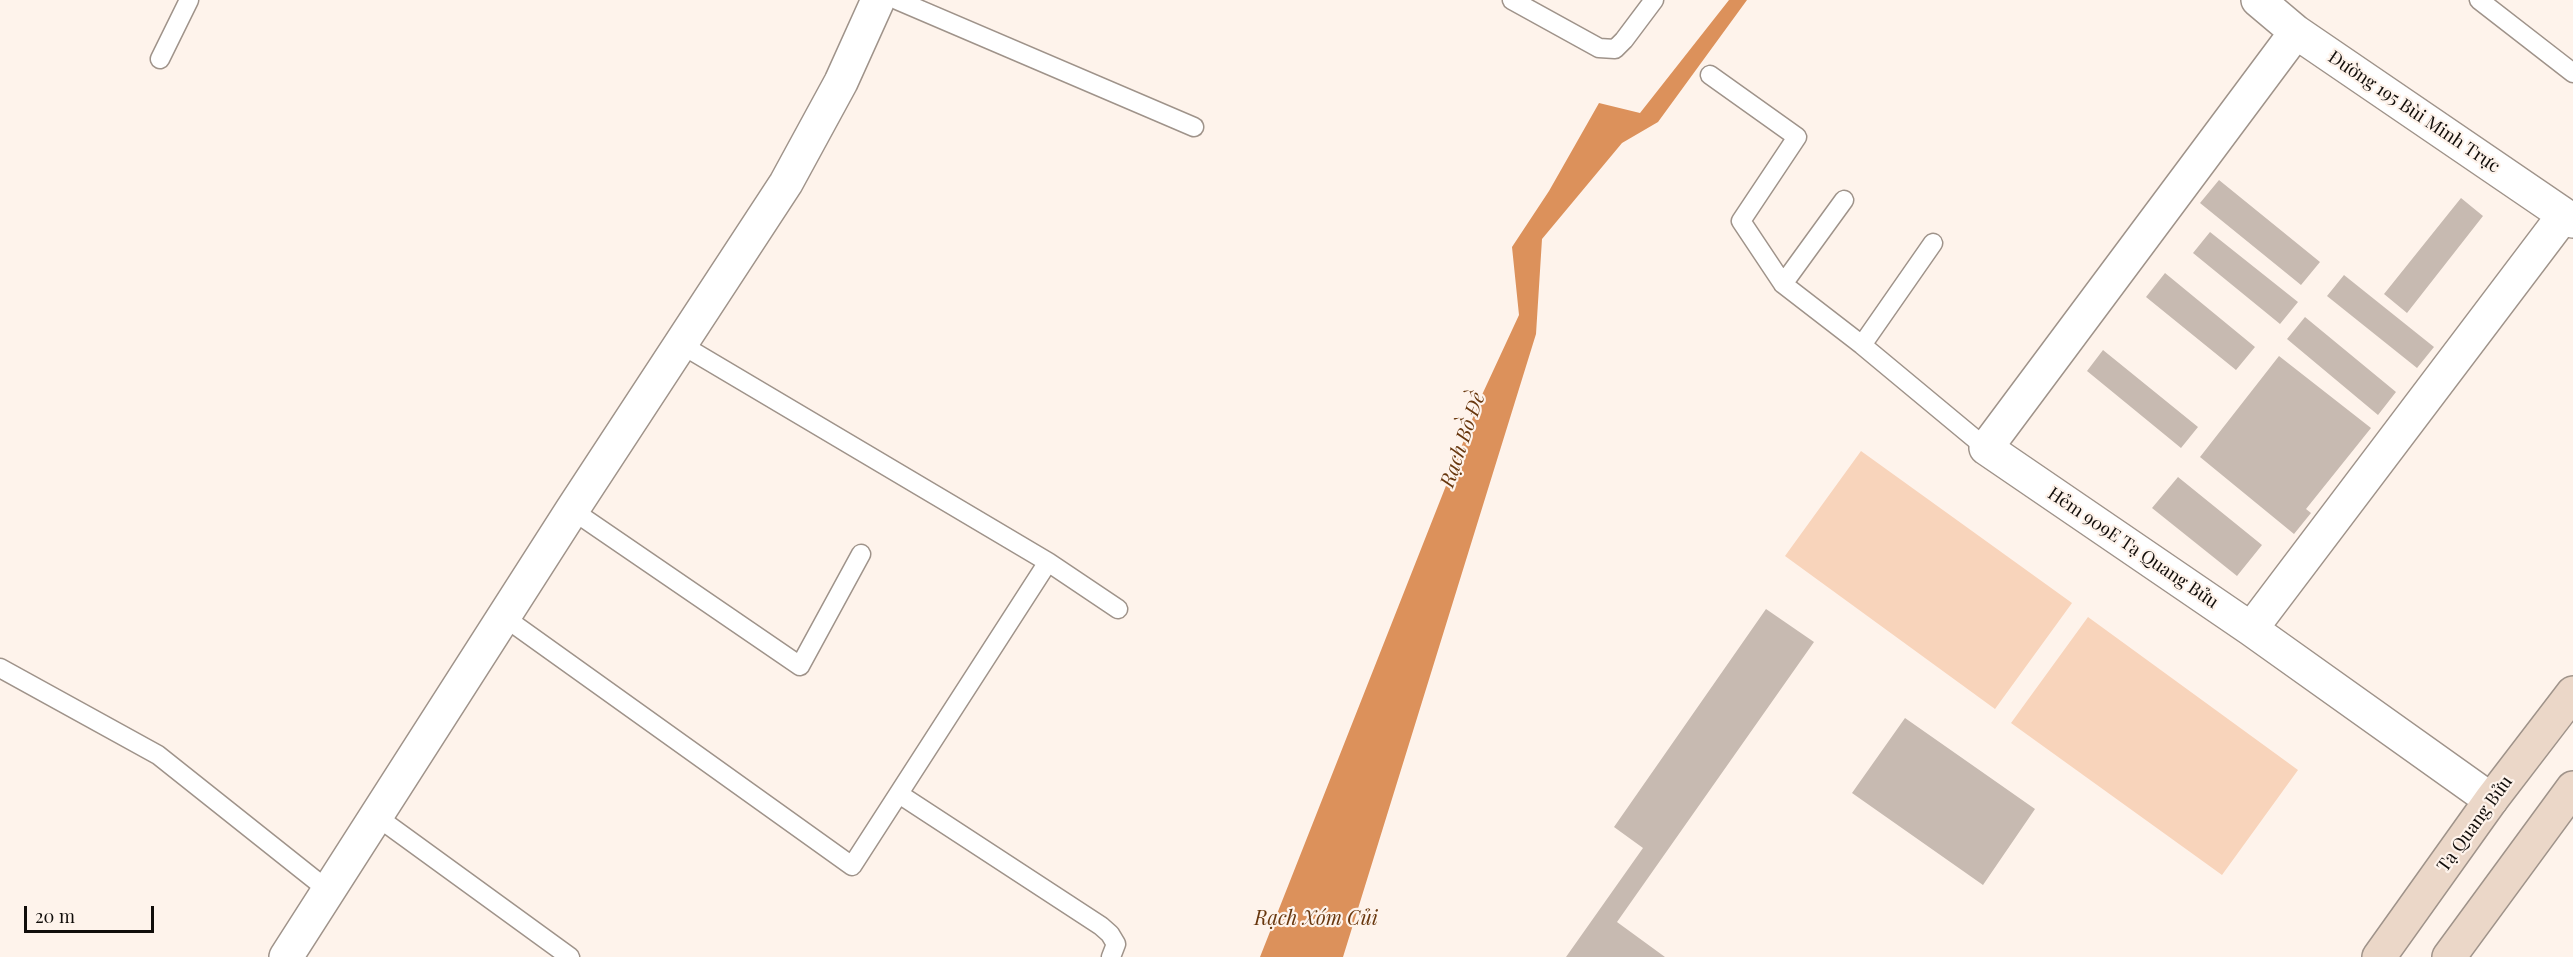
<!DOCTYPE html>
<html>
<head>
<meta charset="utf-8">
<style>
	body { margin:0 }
	#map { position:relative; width:2573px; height:957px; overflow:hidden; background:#fef3eb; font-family:"Playfair Display",serif }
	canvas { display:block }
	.scale { position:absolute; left:24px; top:906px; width:130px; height:27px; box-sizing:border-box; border:3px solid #110d0a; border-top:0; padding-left:8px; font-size:18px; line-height:21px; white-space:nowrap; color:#110d0a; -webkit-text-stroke:4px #fef3eb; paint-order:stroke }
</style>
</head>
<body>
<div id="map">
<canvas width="2573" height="957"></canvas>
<div class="scale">20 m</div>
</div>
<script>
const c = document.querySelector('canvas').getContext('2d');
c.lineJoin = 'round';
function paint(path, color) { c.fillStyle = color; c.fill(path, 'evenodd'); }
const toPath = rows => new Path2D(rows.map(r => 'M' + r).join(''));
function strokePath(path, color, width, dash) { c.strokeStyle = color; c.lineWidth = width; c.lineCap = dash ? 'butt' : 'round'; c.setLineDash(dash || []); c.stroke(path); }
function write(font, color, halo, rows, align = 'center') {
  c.font = font + ' "Playfair Display",serif'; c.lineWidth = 4.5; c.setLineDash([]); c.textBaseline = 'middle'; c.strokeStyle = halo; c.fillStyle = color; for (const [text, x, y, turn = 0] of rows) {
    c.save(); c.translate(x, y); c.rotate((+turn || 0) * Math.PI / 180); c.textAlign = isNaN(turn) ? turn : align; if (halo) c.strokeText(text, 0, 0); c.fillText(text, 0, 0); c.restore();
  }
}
const green = toPath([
	[1861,451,2072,603,1995,709,1785,556],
	[2088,617,2298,770,2222,875,2011,723]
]);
const water = toPath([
	[1729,0,1747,0,1658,122,1622,143,1542,239,1536,334,1343,957,1260,957,1481,397,1519,315,1512,247,1549,191,1599,103,1640,113]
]);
const building = toPath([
	[2219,180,2320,262,2301,285,2200,203],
	[2461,198,2483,216,2407,313,2384,294],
	[2210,232,2298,302,2280,324,2193,253],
	[2165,273,2255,347,2236,370,2146,297],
	[2344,275,2434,347,2417,368,2327,296],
	[2305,317,2396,392,2378,415,2287,339],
	[2103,350,2198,427,2181,448,2087,371],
	[2279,356,2371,428,2306,509,2311,513,2294,534,2200,457],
	[2178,477,2262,545,2237,576,2152,508],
	[1766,609,1814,642,1617,922,1665,957,1566,957,1643,848,1614,827],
	[1905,718,2035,809,1983,885,1852,793]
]);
const lane = toPath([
	[897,0,1194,127],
	[1512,0,1599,48,1615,49,1624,40,1654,0],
	[2479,0,2573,73],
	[160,59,189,0],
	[1710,75,1797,137,1741,221,1783,284,1862,345,1986,448],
	[1783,284,1844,200],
	[682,345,1048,562],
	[1862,345,1933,243],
	[572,510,800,666,861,554],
	[504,617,852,866,1048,562,1118,609],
	[0,668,158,755,329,891],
	[899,794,1101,926,1110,934,1116,944,1111,957],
	[376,816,570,957]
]);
const street = toPath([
	[2258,0,2296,32,2573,221],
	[2296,32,1986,448,2251,629,2491,800],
	[2251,629,2564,215],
	[286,957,572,510,786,183,841,82,878,0]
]);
const secondary = toPath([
	[2379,957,2491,800,2573,693],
	[2449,957,2573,788]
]);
const streetNames = [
	["Đường 195 Bùi Minh Trực",2414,112,34],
	["Hẻm 909E Tạ Quang Bửu",2133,548,34],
	["Tạ Quang Bửu",2475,824,-54]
];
const waterNames = [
	["Rạch Bồ Đề",1463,440,-71],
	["Rạch Xóm Củi",1316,919]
];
paint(green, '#f8d4bb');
paint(water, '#dc915b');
paint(building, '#c7bab1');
strokePath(lane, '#9f938a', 21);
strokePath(street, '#9f938a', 36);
strokePath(secondary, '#9f938a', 36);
strokePath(lane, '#fff', 18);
strokePath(street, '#fff', 33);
strokePath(secondary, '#ebd7c8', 33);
write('18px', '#110d0a', '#fef3eb', streetNames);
write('italic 20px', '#68370e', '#fef3eb', waterNames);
</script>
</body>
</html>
